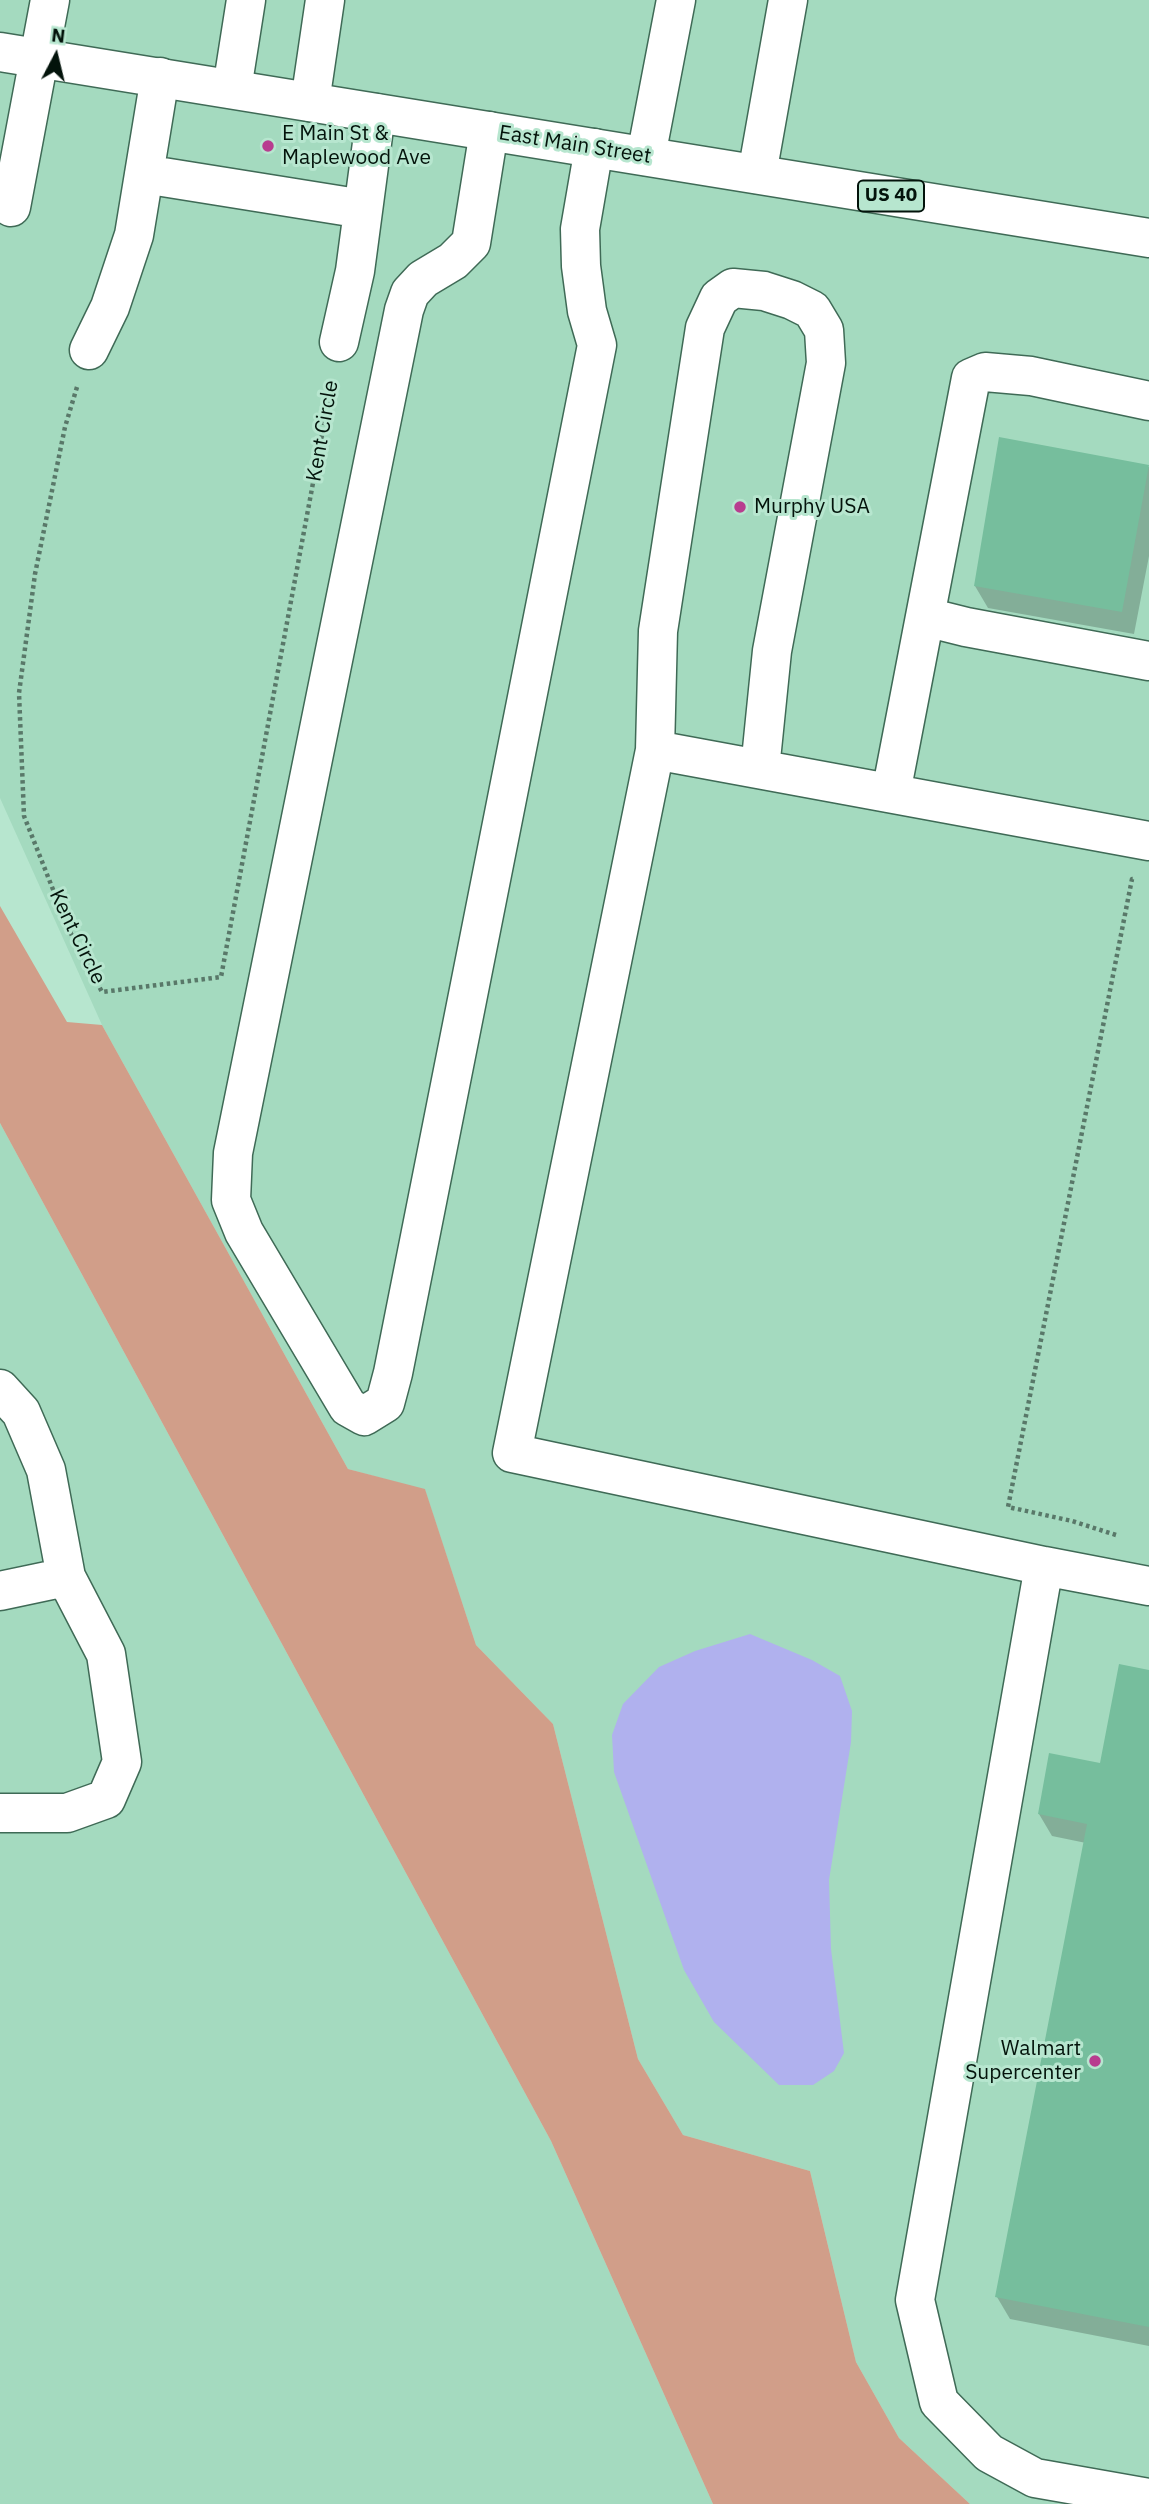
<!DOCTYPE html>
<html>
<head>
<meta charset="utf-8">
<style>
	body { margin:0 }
	#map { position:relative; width:1149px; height:2504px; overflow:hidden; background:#b7e6cf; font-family:"IBM Plex Sans",sans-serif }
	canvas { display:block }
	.north { position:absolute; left:21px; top:21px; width:70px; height:70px; -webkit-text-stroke:5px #b7e6cf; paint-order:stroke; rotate:7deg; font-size:19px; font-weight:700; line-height:28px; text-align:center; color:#03130b }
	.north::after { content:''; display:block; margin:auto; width:24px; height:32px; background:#03130b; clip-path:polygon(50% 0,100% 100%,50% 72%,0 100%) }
</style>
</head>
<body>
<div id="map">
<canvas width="1149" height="2504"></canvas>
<div class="north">N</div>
</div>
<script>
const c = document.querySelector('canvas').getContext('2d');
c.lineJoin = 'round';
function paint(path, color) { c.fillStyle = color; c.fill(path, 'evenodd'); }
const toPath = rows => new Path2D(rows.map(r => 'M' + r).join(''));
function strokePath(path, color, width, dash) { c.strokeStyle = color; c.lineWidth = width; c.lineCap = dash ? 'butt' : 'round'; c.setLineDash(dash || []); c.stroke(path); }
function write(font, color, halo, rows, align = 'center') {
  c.font = font + ' "IBM Plex Sans",sans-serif'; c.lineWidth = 6; c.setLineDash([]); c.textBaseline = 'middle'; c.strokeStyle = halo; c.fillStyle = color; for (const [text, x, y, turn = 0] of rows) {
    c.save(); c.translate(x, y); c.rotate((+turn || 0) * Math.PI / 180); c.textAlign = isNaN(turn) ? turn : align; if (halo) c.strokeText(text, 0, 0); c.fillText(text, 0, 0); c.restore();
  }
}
const built = toPath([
	[0,0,1149,0,1149,2504,970,2504,899,2438,856,2362,810,2171,683,2135,638,2059,553,1724,476,1645,425,1490,348,1469,102,1025,0,798],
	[0,1123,551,2141,713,2504,0,2504]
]);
const green = toPath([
	[0,906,67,1022,102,1025,348,1469,425,1489,476,1645,553,1724,638,2059,683,2135,810,2171,856,2362,899,2438,970,2504,713,2504,551,2141,0,1123]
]);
const water = toPath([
	[750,1634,812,1660,840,1676,852,1711,851,1742,829,1880,831,1949,844,2053,834,2071,813,2085,779,2085,714,2022,684,1970,614,1772,612,1735,623,1704,659,1667,695,1651]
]);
const shadow = toPath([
	[1000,439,1149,467,1149,556,1134,634,988,608,975,586],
	[1149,1672,1149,2346,1010,2319,997,2297,1086,1843,1052,1836,1039,1814,1101,1765]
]);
const building = toPath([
	[999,437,1149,465,1122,612,974,586],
	[1119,1664,1149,1670,1149,2327,995,2297,1087,1824,1038,1814,1049,1753,1100,1763]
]);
const path = toPath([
	[77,387,65,427,35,574,19,693,24,816,69,930,102,992,221,977,332,381],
	[1116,1535,1072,1521,1008,1507,1132,879,1134,879]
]);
const minor = toPath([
	[232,89,246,0],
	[310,102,325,0],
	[489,131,471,243,453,261,423,279,410,293,404,310,233,1153,231,1200,244,1232,348,1407,364,1416,385,1403,393,1373,597,345,587,311,581,266,580,229,594,148],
	[646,156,676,0],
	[144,174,363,209],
	[757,174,788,0],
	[11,207,50,0],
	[339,342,355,271,376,113],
	[89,350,110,307,134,235,160,77],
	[926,617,966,627,1149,661],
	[655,750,658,631,705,328,719,298,733,288,764,291,792,300,812,310,824,330,826,363,772,651,760,769],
	[891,793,971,378,985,372,1031,376,1149,401],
	[1149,841,655,750,512,1453,1044,1566,915,2300,939,2402,989,2453,1035,2478,1149,2498],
	[0,1389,21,1412,46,1470,66,1577,106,1654,122,1762,106,1799,67,1813,0,1813],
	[1044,1566,1149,1586],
	[0,1591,66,1577]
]);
const major = toPath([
	[0,52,1149,238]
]);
const markers = [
	[268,146,7,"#b83d8f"],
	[740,507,7,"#b83d8f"],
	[1095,2061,7,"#b83d8f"]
];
const shields = [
	[891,196,66]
];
const shieldNames = [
	["US 40",891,196]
];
const poiNames = [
	["E Main St &",282,134],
	["Maplewood Ave",282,158],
	["Murphy USA",754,507],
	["Walmart",1081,2049,"right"],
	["Supercenter",1081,2073,"right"]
];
const streetNames = [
	["East Main Street",575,145,9],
	["Kent Circle",323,431,-80],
	["Kent Circle",77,937,64]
];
paint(built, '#a4dabf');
paint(green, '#d19e89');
paint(water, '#b0b1ee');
paint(shadow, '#0003');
paint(building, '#76be9d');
strokePath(minor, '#3f6a56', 41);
strokePath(major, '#3f6a56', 41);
strokePath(path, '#597869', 4.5, [3.5, 3.5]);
strokePath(minor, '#fff', 38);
strokePath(major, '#fff', 38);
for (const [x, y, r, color] of markers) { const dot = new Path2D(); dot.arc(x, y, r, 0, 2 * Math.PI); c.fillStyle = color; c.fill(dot); strokePath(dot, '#b7e6cf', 2.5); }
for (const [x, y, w] of shields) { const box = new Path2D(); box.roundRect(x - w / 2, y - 15.5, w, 31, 5); c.fillStyle = '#b7e6cf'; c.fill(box); strokePath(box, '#03130b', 2); }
write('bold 19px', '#03130b', null, shieldNames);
write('21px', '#03130b', '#b7e6cf', poiNames, 'left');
write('21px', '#03130b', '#b7e6cf', streetNames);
</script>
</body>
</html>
